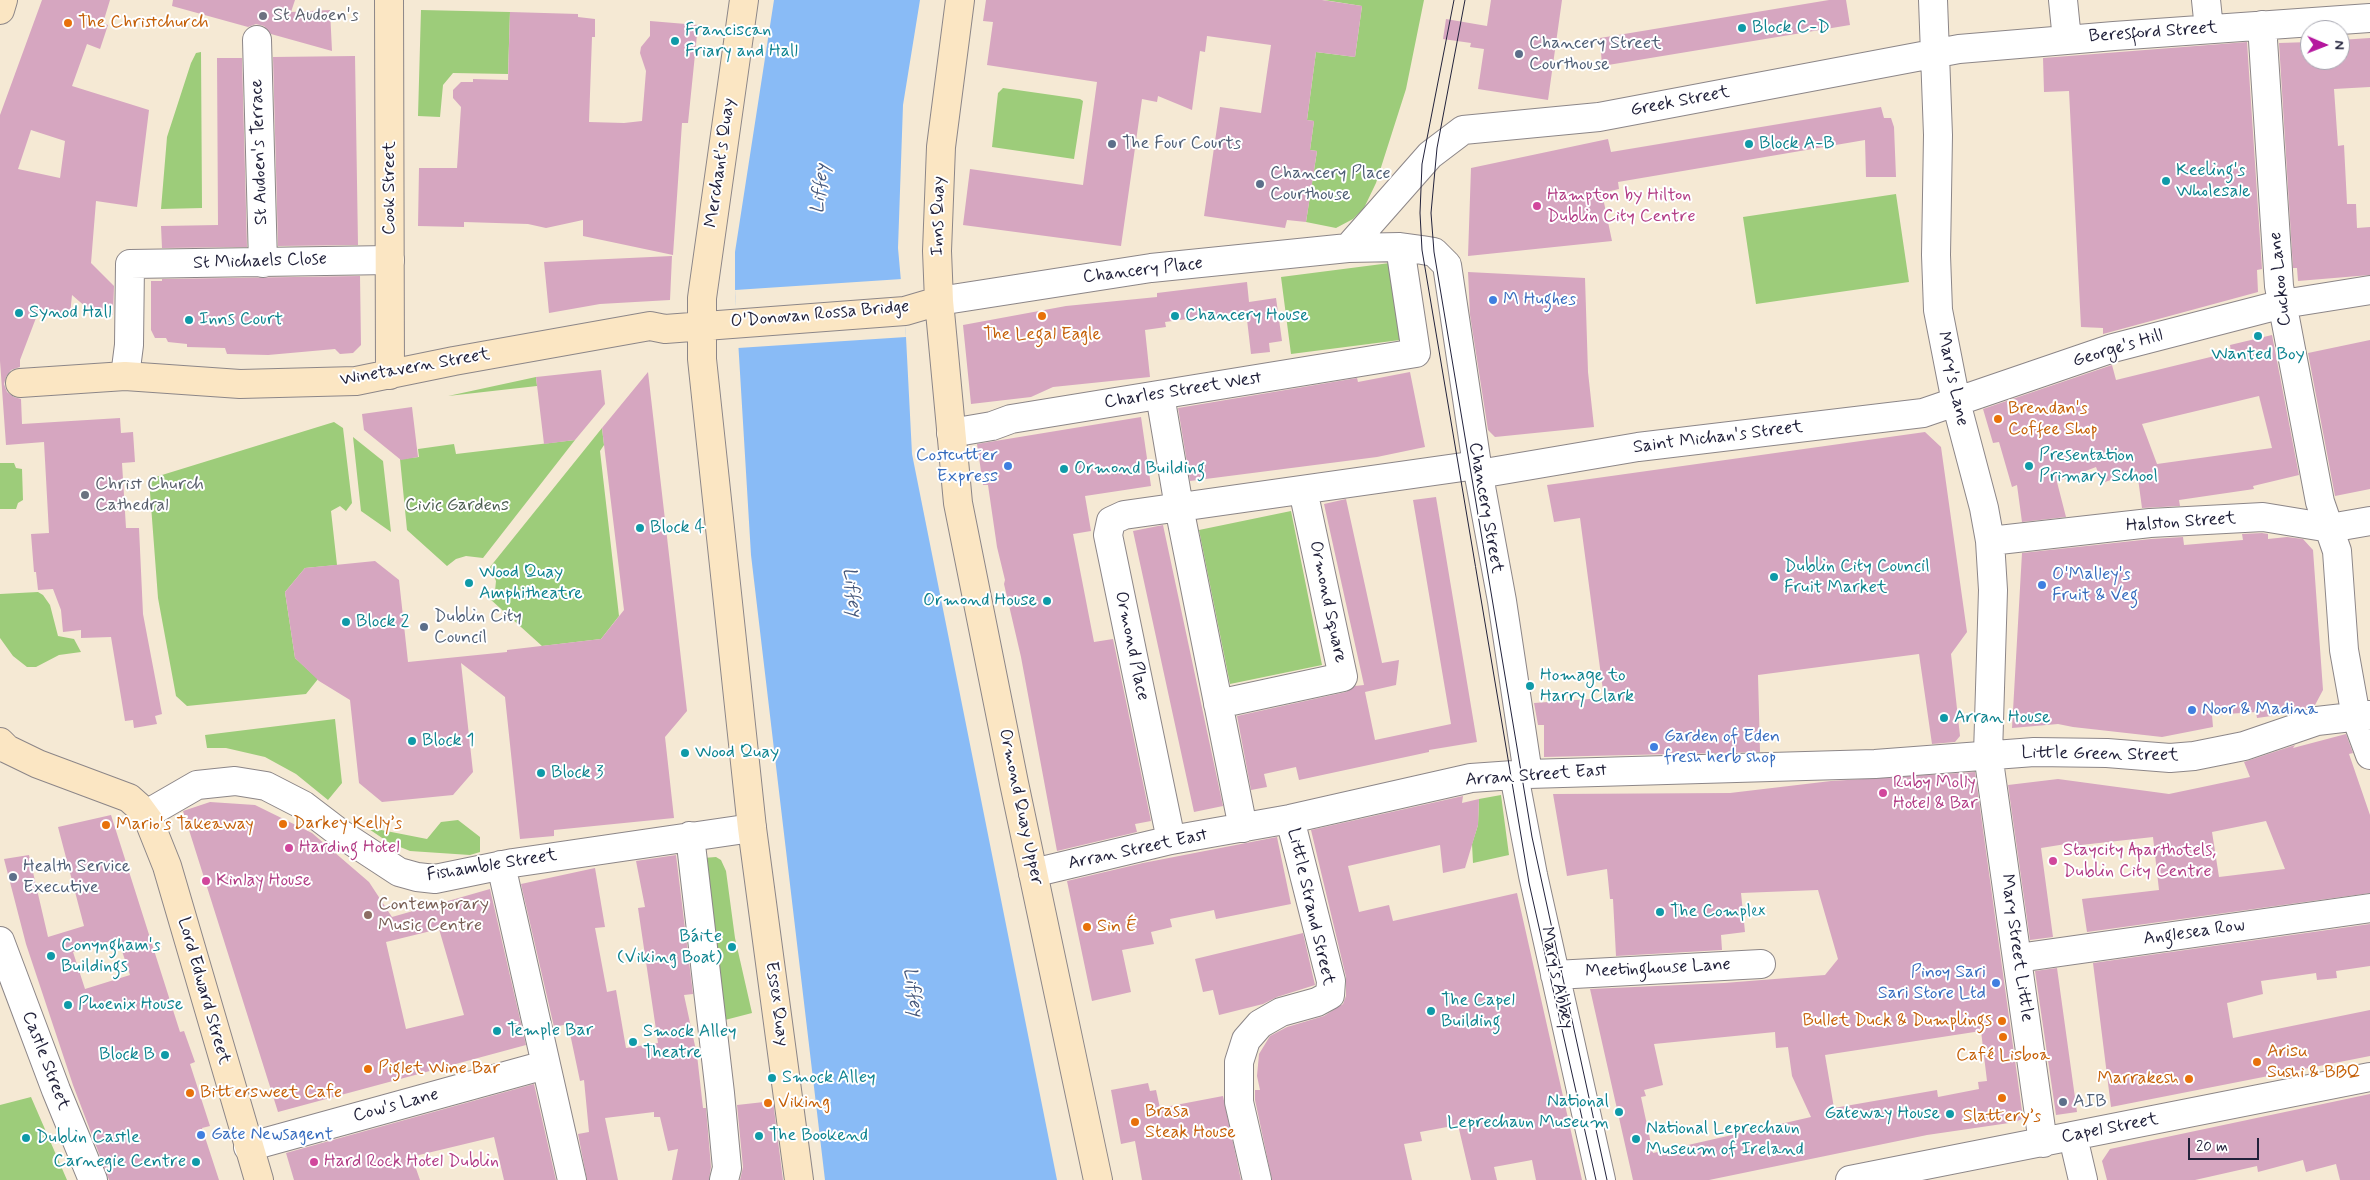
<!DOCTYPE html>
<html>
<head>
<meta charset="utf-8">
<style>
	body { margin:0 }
	#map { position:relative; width:2370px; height:1180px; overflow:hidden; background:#f5e9d4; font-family:Mynerve,sans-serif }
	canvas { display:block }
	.north { position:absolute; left:2300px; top:20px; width:50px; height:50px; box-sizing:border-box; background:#fff; border:1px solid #a7a7b1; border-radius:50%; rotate:91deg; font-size:14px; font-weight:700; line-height:20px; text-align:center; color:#22223b }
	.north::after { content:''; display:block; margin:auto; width:18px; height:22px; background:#b5179e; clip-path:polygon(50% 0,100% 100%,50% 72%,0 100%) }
	.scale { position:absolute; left:2188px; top:1138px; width:71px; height:22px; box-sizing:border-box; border:2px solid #22223b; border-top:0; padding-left:6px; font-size:15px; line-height:18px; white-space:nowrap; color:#22223b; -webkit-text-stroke:4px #fff; paint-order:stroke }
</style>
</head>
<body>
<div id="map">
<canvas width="2370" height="1180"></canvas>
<div class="north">N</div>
<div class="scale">20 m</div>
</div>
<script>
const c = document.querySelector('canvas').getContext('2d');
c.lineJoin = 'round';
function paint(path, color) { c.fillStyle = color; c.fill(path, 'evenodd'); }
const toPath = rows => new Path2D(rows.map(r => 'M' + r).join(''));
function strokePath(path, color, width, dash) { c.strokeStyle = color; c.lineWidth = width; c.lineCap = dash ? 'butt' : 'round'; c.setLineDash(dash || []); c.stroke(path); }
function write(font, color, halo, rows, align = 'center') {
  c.font = font + ' Mynerve,sans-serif'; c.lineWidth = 4; c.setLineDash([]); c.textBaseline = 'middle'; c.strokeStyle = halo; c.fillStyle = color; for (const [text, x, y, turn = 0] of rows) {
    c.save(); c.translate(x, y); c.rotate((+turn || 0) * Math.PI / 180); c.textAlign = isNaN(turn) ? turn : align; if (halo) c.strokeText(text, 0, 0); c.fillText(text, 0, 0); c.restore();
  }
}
const green = toPath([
	[1324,0,1424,0,1406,89,1376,183,1364,208,1353,219,1336,228,1306,222,1317,151,1310,150,1314,121,1307,120,1316,52,1355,57,1362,6],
	[421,10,510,12,508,74,453,73,443,85,440,117,418,116],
	[201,52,202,208,161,209,167,137,191,63,196,53],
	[1003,88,1080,99,1083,101,1074,159,992,147,998,93],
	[1896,194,1909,282,1756,304,1743,217],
	[1390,263,1400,340,1291,354,1281,277],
	[536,377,537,386,448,396],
	[334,422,343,428,352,503,346,511,340,506,331,511,337,565,305,568,285,592,295,658,318,679,306,694,187,706,176,696,158,598,149,479],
	[602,428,604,445,600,451,619,616,601,639,542,646,490,599,495,591,496,581,490,567],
	[353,437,383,461,391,532,361,511],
	[575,440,483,558,466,556,456,559,447,566,407,530,400,459,419,457,418,449,454,444,456,454],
	[0,463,14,463,16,468,22,469,23,500,18,503,16,509,0,509],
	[1291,511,1322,665,1230,684,1199,530],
	[38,592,43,595,50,605,58,636,74,639,81,652,59,655,36,667,27,667,13,656,0,638,0,594],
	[335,719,342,783,328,800,296,774,265,757,226,748,207,748,205,735],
	[1501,795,1509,855,1473,863,1472,844,1478,825,1479,799],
	[458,820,480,837,480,852,470,855,410,851,388,842,366,827,427,839,441,822],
	[716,857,721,860,726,871,735,938,752,1013,725,1020,703,858],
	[31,1097,67,1180,0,1180,0,1105]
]);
const water = toPath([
	[774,0,920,0,903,105,898,248,906,337,912,454,1057,1180,825,1180,751,555,735,290,735,252]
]);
const pier = toPath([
	[902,279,906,337,738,348,735,290]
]);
const building = toPath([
	[42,0,110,0,103,23,108,25,100,49,87,44,72,86,149,110,137,207,96,201,91,263,114,286,113,315,95,315,72,295,70,315,39,310,20,360,20,367,11,370,6,377,4,384,7,392,14,397,21,399,22,424,120,418,121,433,133,432,135,462,122,463,126,528,139,528,143,614,162,714,155,716,157,724,134,728,133,720,125,721,111,637,81,638,81,630,63,632,61,610,53,589,38,590,36,572,34,572,31,534,49,533,44,442,6,445,0,361,0,115],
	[31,130,65,141,60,178,18,169],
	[173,0,295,0,291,12,330,10,332,51,271,34,264,26,256,24,248,27,172,6],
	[986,0,1322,0,1362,6,1355,57,1316,52,1307,120,1314,121,1310,150,1317,151,1306,222,1287,220,1285,228,1204,216,1220,107,1261,113,1271,45,1207,36,1205,52,1200,51,1192,110,1158,96,1157,102,1142,99,1121,246,963,225,970,169,1083,185,1097,82,987,65,993,22,983,21],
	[1491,0,1562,0,1548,100,1478,89,1484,49,1470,47,1471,43,1443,39,1446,19,1487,26],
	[1829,0,1846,0,1850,25,1602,66,1600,38],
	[510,12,578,14,578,17,595,19,595,37,592,37,589,122,624,123,642,121,646,71,640,53,641,47,650,36,650,21,698,25,688,123,682,123,673,255,583,236,583,220,546,228,528,224,464,222,464,227,418,226,419,168,457,168,461,107,453,98,453,90,461,82,473,82,473,79,508,80],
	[2370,38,2370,87,2334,89,2338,146,2344,145,2347,204,2356,204,2357,228,2370,227,2370,275,2298,281,2297,268,2293,268,2279,43,2310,42,2310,60,2340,60,2340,40],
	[2247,42,2262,269,2257,270,2258,292,2103,334,2103,328,2081,327,2069,91,2044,92,2043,58],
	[355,56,358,245,278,246,273,57],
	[217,58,242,58,247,247,162,248,161,226,218,225],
	[1881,107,1884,118,1891,118,1894,127,1896,177,1866,177,1865,140,1618,182,1619,189,1602,193,1612,241,1468,256,1471,168,1608,139,1611,152],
	[672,256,670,300,600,304,549,313,544,262],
	[1468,272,1585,278,1588,372,1594,427,1495,437,1488,430,1470,315],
	[360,276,361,345,353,353,340,354,335,349,268,355,227,354,225,348,187,347,187,344,168,342,166,338,155,338,151,330,151,281,162,281,162,279],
	[1247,282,1249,302,1276,298,1282,341,1269,343,1270,352,1251,354,1246,311,1165,322,1166,327,1145,330,1150,377,1053,387,1031,397,971,404,963,325,1066,306,1157,297,1157,293],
	[2272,335,2299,475,2253,486,2254,489,2179,500,2180,506,2142,508,2137,471,2102,483,2096,467,2057,482,2066,517,2022,522,2017,485,2012,487,1999,442,1993,443,1983,409,2112,365,2116,380,2231,352,2230,345],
	[2259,396,2272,448,2157,464,2142,424],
	[2370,340,2370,489,2335,496,2308,353],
	[601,370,605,404,575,440,544,444,536,377],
	[648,372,687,711,665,737,674,818,554,830,554,836,520,839,505,697,461,663,473,772,453,795,382,802,359,783,350,700,319,681,295,658,285,592,305,568,375,561,399,580,408,662,507,652,507,650,601,639,624,610,602,428],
	[1410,372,1425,447,1377,457,1190,481,1178,408,1357,378,1358,382],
	[412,407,418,457,401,460,364,430,362,414],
	[1141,417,1151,486,1085,496,1091,531,1073,534,1094,642,1113,639,1151,821,1135,824,1137,832,1057,851,1021,657,1004,584,1005,580,997,547,988,485,983,485,977,444],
	[1925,432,1941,447,1967,632,1951,654,1960,736,1955,742,1932,744,1919,654,1758,675,1760,752,1544,757,1544,725,1538,725,1534,703,1604,698,1580,518,1554,522,1547,485],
	[1436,497,1477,742,1429,750,1429,752,1299,780,1296,767,1264,774,1267,787,1251,790,1237,716,1346,692,1355,686,1364,685,1324,504,1346,499,1382,663,1399,660,1396,685,1365,692,1375,740,1451,724,1413,500],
	[1163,525,1223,806,1194,812,1133,531],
	[2262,533,2268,534,2268,539,2287,537,2303,539,2313,550,2323,690,2315,705,2293,713,2257,718,2256,712,2212,715,2213,727,2162,737,2073,727,2058,724,2012,728,2022,553,2151,539,2183,537,2184,545,2243,540,2242,534],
	[2346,734,2353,753,2349,754,2370,815,2370,893,2087,932,2082,899,2159,890,2153,837,2072,846,2072,843,2041,848,2053,937,2030,940,2008,785,2058,779,2169,794,2250,777,2244,762,2295,745,2293,748],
	[2266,821,2285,869,2219,877,2212,832],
	[1975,772,2023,1118,2016,1122,1927,1135,1709,1180,1633,1180,1590,989,1724,983,1825,975,1838,959,1818,890,1741,893,1745,932,1721,935,1722,950,1616,956,1613,899,1610,899,1607,869,1567,876,1553,794,1730,793,1831,781],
	[1981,1031,1987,1081,1978,1082,1979,1089,1938,1097,1937,1090,1834,1108,1825,1055],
	[1775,1032,1776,1048,1788,1047,1792,1076,1811,1117,1653,1153,1641,1097,1646,1096,1644,1090,1663,1085,1654,1044],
	[1463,796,1462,803,1479,799,1478,825,1465,868,1443,873,1440,845,1348,866,1359,912,1389,905,1393,921,1517,893,1582,1180,1536,1180,1532,1160,1494,1167,1497,1180,1471,1180,1458,1125,1420,1132,1422,1141,1404,1144,1412,1180,1272,1180,1255,1100,1255,1090,1260,1090,1257,1076,1259,1054,1270,1036,1287,1027,1324,1016,1343,1004,1346,996,1346,977,1311,830],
	[210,802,255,805,312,833,369,882,392,917,490,889,526,1045,278,1112,183,811],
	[439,929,464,1015,406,1029,386,942],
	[111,815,180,1032,184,1031,195,1062,190,1064,210,1126,202,1128,219,1180,109,1180,73,1085,26,944,4,859,29,855,48,937,84,926,58,827],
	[118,939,130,975,85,989,73,952],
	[1277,837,1291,904,1216,919,1214,910,1170,919,1172,927,1151,932,1154,944,1122,950,1131,992,1092,1001,1067,881,1143,863],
	[676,855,693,994,684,995,697,1055,703,1108,706,1108,711,1167,709,1180,672,1180,678,1149,668,1151,660,1117,654,1117,654,1112,605,1118,618,1180,587,1180,578,1134,589,1132,584,1080,580,1081,568,1024,554,1027,521,884,595,868,605,927,595,928,607,992,616,990,626,1048,658,1043,638,908,645,907,636,861],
	[2370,924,2370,966,2336,971,2337,978,2317,980,2316,973,2261,981,2263,994,2227,1003,2233,1038,2370,1010,2370,1056,2111,1107,2093,963],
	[1303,933,1315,985,1277,997,1263,1004,1219,1015,1213,990,1203,992,1195,959],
	[2057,968,2077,1112,2056,1115,2035,971],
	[1148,1083,1150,1091,1156,1090,1160,1108,1223,1096,1241,1180,1142,1180,1135,1141,1121,1144,1111,1090],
	[534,1084,556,1180,504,1180,494,1137,415,1156,416,1159,413,1160,420,1180,294,1180,286,1153],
	[2370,1094,2370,1180,2340,1180,2336,1164,2306,1172,2303,1160,2258,1172,2257,1166,2195,1180,2107,1180,2102,1161,2110,1149],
	[773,1101,783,1180,740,1180,743,1167,737,1105]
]);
const street = toPath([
	[1933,0,1938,135,1936,255,1938,310,1956,402,1984,508,1990,541,1993,590,1988,754,2043,1143],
	[2063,0,2067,40],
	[2206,0,2209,29],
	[2262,25,2279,286,2320,502,2337,551,2344,650,2356,717,2370,755],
	[257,40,263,263],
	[1348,248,1400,247,1422,250,1434,252,1447,265,1477,465,1502,601,1528,774],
	[939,301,1151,268,1348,248,1430,155,1463,130,1599,117,1959,49,2114,36,2370,18],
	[125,376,129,345,130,264,390,260],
	[1160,395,1179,507,1243,828],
	[951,433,992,426,1011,419,1416,353,1400,247],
	[1479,474,1638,447,1923,413,2113,348,2283,304,2370,290],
	[1990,541,2150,523,2263,517,2330,528,2370,521],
	[1218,704,1343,677,1303,490],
	[1514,775,1533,875,1601,1180],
	[145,815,197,785,235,781,266,786,303,805,341,834,399,872,417,877,435,879,513,863,752,828],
	[690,836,720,1093,727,1168,724,1180],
	[1171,840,1108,535,1111,521,1124,515,1477,465],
	[501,865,572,1180],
	[1033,873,1171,840,1290,819,1471,778,1528,774,1875,764,2034,752,2107,753,2170,758,2194,756,2244,746,2317,721,2370,715],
	[0,941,56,1090,93,1180],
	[2018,958,2370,908],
	[1555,975,1761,964],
	[2073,1137,2083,1180],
	[248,1147,545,1065],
	[1257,1180,1239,1102,1239,1062,1246,1040,1260,1024,1281,1012,1317,1002,1330,995,1331,981,1290,819],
	[1850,1180,2370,1077]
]);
const secondary = toPath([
	[389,0,390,375],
	[744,0,702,298,702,359,752,828,799,1180],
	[960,0,941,147,937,251,939,301,958,503,1014,783,1098,1180],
	[0,10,3,0],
	[20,383,125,376,240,384,356,381,454,361,650,326,665,329,905,311,939,301],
	[0,742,7,749,38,764,129,798,138,806,149,821,167,866,259,1180]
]);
const tram = toPath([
	[1454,0,1422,164,1420,213,1422,250,1529,883,1596,1180],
	[1465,0,1437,148,1431,213,1434,252,1532,837,1607,1180]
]);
const markers = [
	[263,16,5,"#6b7280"],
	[68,23,5,"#e8710a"],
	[1742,28,5,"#0f9aa8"],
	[675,41,5,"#0f9aa8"],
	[1519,54,5,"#5c6f8a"],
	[1112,144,5,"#5c6f8a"],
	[1749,144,5,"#0f9aa8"],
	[2166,181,5,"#0f9aa8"],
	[1260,184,5,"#5c6f8a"],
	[1537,206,5,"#d1479c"],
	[1493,300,5,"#3f7fe0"],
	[19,313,5,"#0f9aa8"],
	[1042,316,5,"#e8710a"],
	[1175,316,5,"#0f9aa8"],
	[189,320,5,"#0f9aa8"],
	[2258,336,5,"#0f9aa8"],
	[1998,419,5,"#e8710a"],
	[1008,466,5,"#3f7fe0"],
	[2029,466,5,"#0f9aa8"],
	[1064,469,5,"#0f9aa8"],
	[85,495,5,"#6b7280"],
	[640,528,5,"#0f9aa8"],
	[1774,577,5,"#0f9aa8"],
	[469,583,5,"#0f9aa8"],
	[2042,585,5,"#3f7fe0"],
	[1047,601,5,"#0f9aa8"],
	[346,622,5,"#0f9aa8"],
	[424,627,5,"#5c6f8a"],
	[1530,686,5,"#0f9aa8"],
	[2192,710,5,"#3f7fe0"],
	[1944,718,5,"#0f9aa8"],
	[412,741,5,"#0f9aa8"],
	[1654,747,5,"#3f7fe0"],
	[685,753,5,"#0f9aa8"],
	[541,773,5,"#0f9aa8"],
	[1883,793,5,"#d1479c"],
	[283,824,5,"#e8710a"],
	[106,825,5,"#e8710a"],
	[289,848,5,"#d1479c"],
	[2053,861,5,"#d1479c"],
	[13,877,5,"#5c6f8a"],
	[206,881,5,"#d1479c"],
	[1660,912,5,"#0f9aa8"],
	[368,915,5,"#8d6e63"],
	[1087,927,5,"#e8710a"],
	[732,947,5,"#0f9aa8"],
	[51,956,5,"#0f9aa8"],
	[1996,983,5,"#3f7fe0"],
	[68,1005,5,"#0f9aa8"],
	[1431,1011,5,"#0f9aa8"],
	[2002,1021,5,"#e8710a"],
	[497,1031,5,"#0f9aa8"],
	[2003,1037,5,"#e8710a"],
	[633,1042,5,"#0f9aa8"],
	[165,1055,5,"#0f9aa8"],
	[2257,1062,5,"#e8710a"],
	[368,1069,5,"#e8710a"],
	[772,1078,5,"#0f9aa8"],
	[2189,1079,5,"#e8710a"],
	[190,1093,5,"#e8710a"],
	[2002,1098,5,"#e8710a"],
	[2063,1102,5,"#5c6f8a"],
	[768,1103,5,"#e8710a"],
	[1619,1112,5,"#0f9aa8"],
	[1950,1114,5,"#0f9aa8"],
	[1135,1122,5,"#e8710a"],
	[201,1135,5,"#3f7fe0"],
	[759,1136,5,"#0f9aa8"],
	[26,1138,5,"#0f9aa8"],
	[1636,1139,5,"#0f9aa8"],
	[196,1162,5,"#0f9aa8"],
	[314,1162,5,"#d1479c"]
];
const worshipNames = [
	["St Audoen's",273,16],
	["Christ Church",95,485],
	["Cathedral",95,506]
];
const foodNames = [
	["The Christchurch",78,23],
	["The Legal Eagle",1042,335,"center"],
	["Brendan's",2008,409],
	["Coffee Shop",2008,430],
	["Darkey Kelly’s",293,824],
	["Mario's Takeaway",116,825],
	["Sin É",1097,927],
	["Bullet Duck & Dumplings",1992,1021,"right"],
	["Arisu",2267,1052],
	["Sushi & BBQ",2267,1073],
	["Café Lisboa",2003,1056,"center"],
	["Piglet Wine Bar",378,1069],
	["Marrakesh",2179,1079,"right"],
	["Bittersweet Cafe",200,1093],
	["Viking",778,1103],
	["Brasa",1145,1112],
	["Steak House",1145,1133],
	["Slattery’s",2002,1117,"center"]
];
const cultureNames = [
	["Block C-D",1752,28],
	["Franciscan",685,31],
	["Friary and Hall",685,52],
	["Block A-B",1759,144],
	["Keeling's",2176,171],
	["Wholesale",2176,192],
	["Synod Hall",29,313],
	["Chancery House",1185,316],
	["Inns Court",199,320],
	["Wanted Boy",2258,355,"center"],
	["Presentation",2039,456],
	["Primary School",2039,477],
	["Ormond Building",1074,469],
	["Block 4",650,528],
	["Dublin City Council",1784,567],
	["Fruit Market",1784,588],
	["Wood Quay",479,573],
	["Amphitheatre",479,594],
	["Ormond House",1037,601,"right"],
	["Block 2",356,622],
	["Homage to",1540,676],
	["Harry Clark",1540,697],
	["Arran House",1954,718],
	["Block 1",422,741],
	["Wood Quay",695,753],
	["Block 3",551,773],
	["The Complex",1670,912],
	["Báite",722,937,"right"],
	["(Viking Boat)",722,958,"right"],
	["Conyngham's",61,946],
	["Buildings",61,967],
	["The Capel",1441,1001],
	["Building",1441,1022],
	["Phoenix House",78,1005],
	["Temple Bar",507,1031],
	["Smock Alley",643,1032],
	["Theatre",643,1053],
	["Block B",155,1055,"right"],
	["Smock Alley",782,1078],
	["National",1609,1102,"right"],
	["Leprechaun Museum",1609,1123,"right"],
	["Gateway House",1940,1114,"right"],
	["National Leprechaun",1646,1129],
	["Museum of Ireland",1646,1150],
	["The Bookend",769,1136],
	["Dublin Castle",36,1138],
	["Carnegie Centre",186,1162,"right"]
];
const streetNames = [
	["Beresford Street",2153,33,-4],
	["Greek Street",1680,102,-11],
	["St Audoen's Terrace",260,152,-92],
	["Merchant's Quay",721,163,-82],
	["Cook Street",390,188,-90],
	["Inns Quay",939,216,-89],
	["St Michaels Close",260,262,-2],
	["Chancery Place",1143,271,-7],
	["Cuckoo Lane",2281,279,-96],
	["O'Donovan Rossa Bridge",820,315,-5],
	["George's Hill",2118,349,-17],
	["Winetavern Street",415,368,-10],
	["Mary's Lane",1952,379,78],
	["Charles Street West",1183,391,-9],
	["Saint Michan's Street",1718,438,-7],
	["Chancery Street",1485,508,80],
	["Halston Street",2181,523,-4],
	["Ormond Square",1327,602,78],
	["Ormond Place",1131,646,78],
	["Little Green Street",2100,755,1],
	["Arran Street East",1536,776,-4],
	["Ormond Quay Upper",1020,807,78],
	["Arran Street East",1138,850,-12],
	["Fishamble Street",492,866,-9],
	["Little Strand Street",1310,907,77],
	["Anglesea Row",2194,933,-8],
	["Mary Street Little",2016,948,82],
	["Meetinghouse Lane",1658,969,-3],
	["Mary's Abbey",1556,978,78],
	["Lord Edward Street",203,991,74],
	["Essex Quay",776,1004,82],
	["Castle Street",45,1061,69],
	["Cow's Lane",396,1106,-15],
	["Capel Street",2110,1129,-11]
];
const serviceNames = [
	["Chancery Street",1529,44],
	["Courthouse",1529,65],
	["The Four Courts",1122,144],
	["Chancery Place",1270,174],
	["Courthouse",1270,195],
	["Dublin City",434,617],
	["Council",434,638],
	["Health Service",23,867],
	["Executive",23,888],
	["AIB",2073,1102]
];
const hotelNames = [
	["Hampton by Hilton",1547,196],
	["Dublin City Centre",1547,217],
	["Ruby Molly",1893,783],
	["Hotel & Bar",1893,804],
	["Harding Hotel",299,848],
	["Staycity Aparthotels,",2063,851],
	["Dublin City Centre",2063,872],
	["Kinlay House",216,881],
	["Hard Rock Hotel Dublin",324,1162]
];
const shopNames = [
	["M Hughes",1503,300],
	["Costcutter",998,456,"right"],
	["Express",998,477,"right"],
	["O'Malley's",2052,575],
	["Fruit & Veg",2052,596],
	["Noor & Madina",2202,710],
	["Garden of Eden",1664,737],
	["fresh herb shop",1664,758],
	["Pinoy Sari",1986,973,"right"],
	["Sari Store Ltd",1986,994,"right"],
	["Gate Newsagent",211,1135]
];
const parkNames = [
	["Civic Gardens",457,506]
];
const educationNames = [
	["Contemporary",378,905],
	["Music Centre",378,926]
];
const waterNames = [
	["Liffey",821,189,-84],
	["Liffey",851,592,82],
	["Liffey",912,992,81]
];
paint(green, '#9dcc7a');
paint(water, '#89bbf6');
paint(pier, '#f5e9d4');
paint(building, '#d6a6c0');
strokePath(street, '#8c8688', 30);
strokePath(secondary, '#8c8688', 30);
strokePath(street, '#fff', 28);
strokePath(secondary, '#fbe6c3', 28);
strokePath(tram, '#22223b', 1);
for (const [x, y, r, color] of markers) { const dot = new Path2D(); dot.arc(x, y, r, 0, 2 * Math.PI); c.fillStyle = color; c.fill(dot); strokePath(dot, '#fff', 2); }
write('18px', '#5b616d', '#fff', worshipNames, 'left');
write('18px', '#c56008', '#fff', foodNames, 'left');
write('18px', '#0d838f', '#fff', cultureNames, 'left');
write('18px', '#22223b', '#fff', streetNames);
write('18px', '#4e5e75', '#fff', serviceNames, 'left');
write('18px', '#b23c85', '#fff', hotelNames, 'left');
write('18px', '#366cbe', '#fff', shopNames, 'left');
write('18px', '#4d5e51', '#fff', parkNames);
write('18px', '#785e54', '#fff', educationNames, 'left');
write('italic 19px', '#46587c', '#fff', waterNames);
</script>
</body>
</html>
